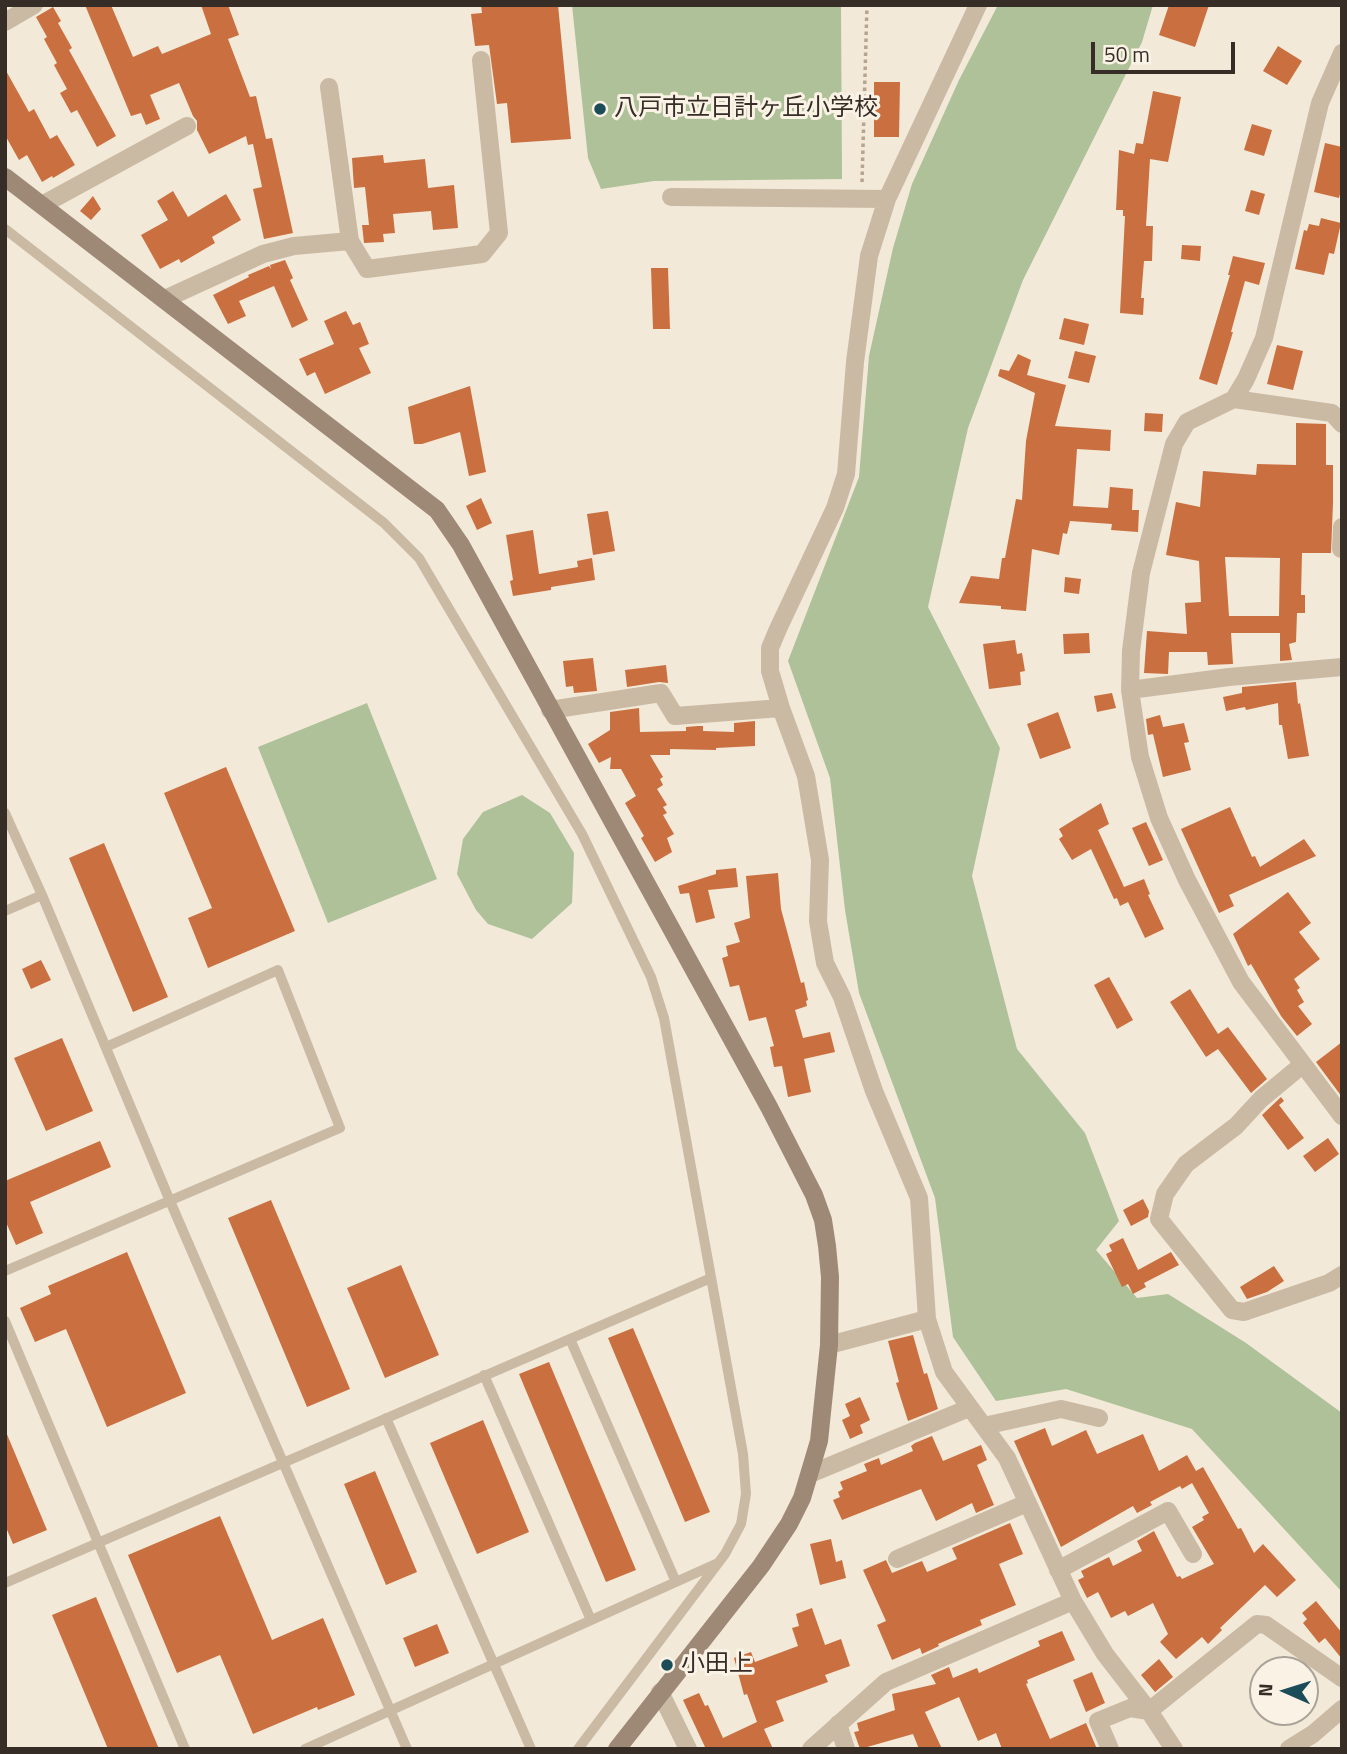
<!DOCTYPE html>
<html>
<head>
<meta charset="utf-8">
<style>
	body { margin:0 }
	#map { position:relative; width:1347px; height:1754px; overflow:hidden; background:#f2e9d8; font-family:"Titillium Web",sans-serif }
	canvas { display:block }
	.frame { position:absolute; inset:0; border:7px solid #352d26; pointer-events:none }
	.north { position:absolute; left:1249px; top:1656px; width:70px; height:70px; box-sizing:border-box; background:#faf2e5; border:2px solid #aba399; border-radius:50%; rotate:273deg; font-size:19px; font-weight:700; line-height:28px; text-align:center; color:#352d26 }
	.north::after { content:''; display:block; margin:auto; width:24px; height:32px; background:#1b4d58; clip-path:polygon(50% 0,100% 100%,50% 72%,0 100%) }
	.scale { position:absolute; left:1091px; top:42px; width:144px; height:32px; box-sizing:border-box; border:4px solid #352d26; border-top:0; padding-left:9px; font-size:21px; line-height:24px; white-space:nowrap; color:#352d26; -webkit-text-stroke:5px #faf2e5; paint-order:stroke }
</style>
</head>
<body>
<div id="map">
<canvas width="1347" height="1754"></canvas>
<div class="frame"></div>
<div class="north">N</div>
<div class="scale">50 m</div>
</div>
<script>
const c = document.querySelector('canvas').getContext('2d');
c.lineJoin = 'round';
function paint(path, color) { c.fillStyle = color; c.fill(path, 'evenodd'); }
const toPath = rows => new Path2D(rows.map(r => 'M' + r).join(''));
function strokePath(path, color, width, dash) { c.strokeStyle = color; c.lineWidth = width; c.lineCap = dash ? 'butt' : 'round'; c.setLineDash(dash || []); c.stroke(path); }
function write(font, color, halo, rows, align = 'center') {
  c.font = font + ' "Titillium Web","Noto Sans JP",sans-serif'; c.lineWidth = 6; c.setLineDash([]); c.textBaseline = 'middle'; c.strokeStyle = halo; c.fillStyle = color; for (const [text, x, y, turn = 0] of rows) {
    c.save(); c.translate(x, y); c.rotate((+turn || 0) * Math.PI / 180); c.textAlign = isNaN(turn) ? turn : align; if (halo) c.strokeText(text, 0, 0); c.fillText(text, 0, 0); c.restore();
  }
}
const green = toPath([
	[572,5,841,5,842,179,654,181,601,189,588,158],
	[998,5,1153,5,1142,42,1023,280,968,428,928,607,1000,748,972,876,1017,1049,1085,1133,1119,1221,1096,1250,1137,1298,1168,1294,1246,1343,1342,1413,1342,1592,1192,1429,1066,1389,996,1401,953,1337,935,1198,859,993,845,910,830,778,788,661,859,477,869,356,893,248,912,184,959,80],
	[367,703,437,879,328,923,258,747],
	[522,795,550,813,574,853,572,903,532,939,488,924,476,910,457,874,463,839,483,812]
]);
const building = toPath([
	[85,5,111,5,133,57,158,46,162,54,211,34,201,5,228,5,239,35,228,39,250,97,256,96,266,139,272,138,293,233,264,239,253,189,262,187,253,144,248,145,246,136,209,154,197,130,197,121,193,116,179,83,150,95,160,119,146,125,141,113,131,116],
	[481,5,558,5,571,139,511,143,507,103,497,104,489,45,475,46,471,14,482,13],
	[1169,5,1209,5,1195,47,1159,35],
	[53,7,61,21,58,23,72,48,69,50,116,136,97,147,77,110,71,113,60,93,67,89,54,65,57,63,44,39,47,37,36,17],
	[1278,46,1302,61,1287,85,1263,71],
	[5,69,29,112,34,109,50,139,57,135,75,165,53,178,52,176,42,182,27,155,19,160,5,135],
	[874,82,900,82,899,137,874,137],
	[1153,91,1181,97,1168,162,1150,159,1146,226,1153,226,1152,261,1144,261,1141,298,1144,298,1143,315,1120,313,1125,216,1123,216,1123,210,1116,210,1119,150,1134,154,1136,143,1143,144],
	[1252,124,1272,130,1264,156,1244,150],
	[1325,143,1342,147,1342,186,1339,198,1314,192],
	[383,155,384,163,425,159,428,188,454,185,458,228,433,230,431,211,393,214,395,233,383,234,384,242,364,243,362,225,369,225,365,187,354,188,352,158],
	[1251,190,1265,194,1259,215,1245,211],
	[173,191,188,217,226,194,241,220,212,237,215,243,181,263,179,259,160,269,141,235,168,220,157,201],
	[93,196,101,209,91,220,80,211],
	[1321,218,1341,223,1334,254,1329,253,1324,275,1295,269,1304,230,1307,231,1309,224,1319,226],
	[1182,245,1201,246,1200,261,1181,259],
	[1233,256,1265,263,1259,285,1245,281,1231,332,1233,332,1217,385,1199,379,1230,275,1228,275],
	[285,260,293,278,290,280,308,320,292,328,274,286,239,301,246,316,228,324,213,295,249,277,248,275,269,266,271,269,270,265],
	[651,268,668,268,670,329,653,329],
	[346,311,353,325,360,322,369,344,359,348,371,373,325,394,315,372,307,376,299,359,334,344,324,321],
	[1064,318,1089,324,1084,345,1059,339],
	[1277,345,1303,351,1293,390,1267,384],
	[1075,351,1096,356,1089,383,1068,378],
	[1018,354,1031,360,1027,375,1066,385,1055,426,1111,430,1110,451,1077,449,1073,506,1108,508,1110,487,1133,489,1132,510,1139,510,1138,532,1111,530,1112,524,1070,521,1067,534,1063,533,1059,555,1032,549,1026,611,1001,609,1001,606,959,603,971,576,999,579,1002,558,1005,558,1016,499,1022,500,1026,441,1035,393,998,376,1000,369,1009,371],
	[470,386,486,472,469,476,460,432,422,444,414,444,408,407],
	[1145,413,1163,414,1162,432,1144,431],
	[1296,423,1326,424,1326,465,1333,465,1333,503,1331,553,1302,553,1301,595,1305,595,1305,613,1297,613,1296,642,1289,644,1292,660,1280,661,1280,633,1231,633,1233,664,1208,665,1207,652,1169,652,1168,674,1144,673,1147,631,1187,634,1185,603,1201,602,1199,561,1166,555,1176,502,1200,507,1203,471,1256,475,1257,464,1296,465],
	[1225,557,1280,558,1279,616,1229,616],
	[481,498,492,523,477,530,466,506],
	[608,511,615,551,593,555,587,514],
	[533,530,539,574,578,567,577,561,592,558,595,580,551,587,551,590,513,596,510,581,513,580,506,535],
	[1065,577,1081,579,1079,594,1064,592],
	[1089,633,1090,653,1064,654,1063,634],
	[1015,640,1017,654,1022,653,1025,671,1020,672,1021,685,989,689,983,644],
	[593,658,597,691,574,693,573,686,566,687,563,661],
	[666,665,668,683,659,682,627,687,625,670],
	[1296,682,1298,704,1300,703,1309,756,1288,759,1282,725,1279,725,1278,703,1246,710,1245,707,1226,711,1223,697,1242,693,1242,687],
	[1112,693,1116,708,1097,712,1094,696],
	[639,708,640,732,686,731,686,727,698,726,703,726,703,731,734,732,734,723,755,721,755,746,716,748,716,750,670,749,670,755,650,755,663,777,660,779,663,785,657,789,667,805,663,807,667,813,663,815,674,834,667,838,672,852,655,862,641,838,644,836,625,803,636,796,621,769,610,769,611,757,599,763,588,744,610,730,610,712],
	[1058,712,1071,748,1040,759,1027,724],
	[1160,715,1163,727,1184,723,1189,742,1184,743,1191,770,1163,777,1153,734,1148,735,1146,719],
	[226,767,295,931,208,968,188,918,212,908,164,793],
	[1101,803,1109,824,1098,830,1124,887,1144,879,1150,894,1148,895,1164,929,1145,938,1128,902,1120,906,1117,898,1114,899,1091,849,1072,860,1059,839,1063,836,1059,829],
	[1230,807,1252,857,1255,856,1260,867,1304,839,1316,856,1229,895,1234,906,1219,913,1181,829],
	[1146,822,1163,860,1149,866,1132,828],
	[104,843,168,997,133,1012,69,858],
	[736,868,738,887,708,890,715,918,696,923,689,893,680,894,678,886,716,874,716,870],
	[778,873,781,909,801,983,804,982,808,1000,806,1001,807,1006,795,1010,803,1038,830,1032,835,1052,804,1059,811,1092,788,1097,782,1066,774,1067,770,1047,774,1046,766,1017,749,1021,739,985,730,987,722,958,728,956,726,946,740,942,734,923,750,918,746,876],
	[1288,892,1311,923,1299,932,1320,959,1294,979,1300,988,1297,990,1304,1002,1298,1006,1312,1024,1297,1036,1281,1016,1251,964,1248,966,1233,934],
	[41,960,51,980,31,989,22,969],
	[1109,977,1133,1020,1117,1029,1094,985],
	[1190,989,1218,1034,1228,1027,1267,1079,1251,1093,1218,1049,1206,1057,1170,1002],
	[62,1038,93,1111,46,1131,14,1058],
	[1342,1042,1342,1097,1316,1062],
	[1281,1097,1284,1101,1279,1105,1304,1138,1288,1150,1262,1115],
	[1328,1138,1339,1154,1315,1172,1303,1156],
	[100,1141,111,1167,30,1202,43,1233,16,1245,5,1220,5,1181],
	[1143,1199,1149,1211,1148,1217,1131,1226,1123,1210],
	[271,1200,350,1389,307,1407,228,1218],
	[1123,1238,1138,1270,1171,1252,1179,1265,1144,1283,1146,1287,1133,1294,1128,1284,1122,1287,1106,1254,1112,1251,1109,1245],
	[127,1252,186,1393,107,1427,66,1329,35,1342,20,1308,51,1294,48,1286],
	[401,1265,439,1355,385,1378,347,1288],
	[1274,1266,1284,1281,1267,1292,1247,1299,1240,1287],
	[633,1328,710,1512,685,1522,608,1338],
	[913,1335,924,1374,927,1373,938,1409,908,1421,896,1383,899,1382,888,1341],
	[549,1362,636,1570,606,1582,519,1374],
	[860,1397,870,1420,860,1425,863,1433,850,1439,842,1420,850,1416,845,1404],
	[483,1420,529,1532,477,1554,430,1443],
	[1045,1428,1052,1446,1086,1430,1097,1454,1143,1434,1159,1471,1187,1455,1196,1471,1203,1467,1238,1529,1241,1528,1254,1553,1263,1544,1296,1580,1277,1597,1265,1585,1220,1628,1222,1630,1208,1644,1202,1637,1176,1659,1160,1642,1168,1634,1153,1603,1128,1616,1125,1611,1111,1618,1098,1592,1087,1598,1078,1580,1084,1577,1081,1571,1109,1557,1113,1566,1142,1551,1137,1541,1154,1531,1177,1577,1180,1576,1182,1579,1214,1564,1192,1527,1204,1520,1202,1517,1209,1513,1192,1483,1182,1489,1180,1486,1150,1502,1152,1505,1137,1513,1133,1506,1061,1547,1014,1441],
	[6,1432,47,1530,13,1544,5,1525],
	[932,1436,943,1461,981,1445,987,1460,977,1465,994,1505,976,1513,972,1503,936,1521,921,1489,842,1520,833,1500,840,1497,838,1492,843,1489,840,1482,867,1471,864,1464,879,1458,881,1465,913,1451,911,1446,915,1443],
	[375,1471,417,1572,386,1585,344,1484],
	[220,1516,272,1640,323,1618,355,1695,318,1710,317,1707,253,1734,220,1655,177,1673,128,1555],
	[1010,1523,1023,1554,999,1564,1016,1605,980,1620,982,1625,938,1644,939,1646,922,1654,920,1648,892,1660,877,1625,886,1621,863,1570,886,1560,892,1573,922,1561,927,1572,957,1559,952,1548],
	[831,1539,836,1562,842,1560,846,1578,820,1585,810,1544],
	[96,1597,159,1749,108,1749,52,1615],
	[1316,1601,1342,1633,1342,1659,1325,1638,1319,1643,1303,1623,1307,1619,1302,1613],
	[812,1608,825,1645,841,1639,850,1666,825,1675,828,1682,776,1701,784,1721,764,1729,773,1749,702,1749,705,1747,683,1700,699,1693,705,1706,708,1705,723,1738,757,1722,747,1694,744,1695,734,1658,751,1652,755,1662,798,1646,792,1628,799,1626,796,1614],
	[437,1624,449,1653,415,1667,403,1638],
	[1062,1631,1075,1660,1027,1680,1028,1683,1026,1684,1050,1739,1086,1723,1097,1749,1002,1749,996,1733,978,1741,959,1697,925,1712,942,1749,919,1749,913,1734,860,1749,854,1732,859,1731,857,1723,895,1710,892,1694,936,1684,931,1675,949,1667,953,1678,977,1668,979,1673,1040,1646,1038,1641],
	[1159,1659,1173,1677,1155,1692,1141,1675],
	[1092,1672,1105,1703,1086,1712,1073,1680]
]);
const path = toPath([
	[862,182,867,5]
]);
const lane = toPath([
	[5,229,384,523,419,558,582,834,651,977,664,1018,743,1454,746,1494,741,1524,725,1554,578,1749],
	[5,813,42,895,170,1201,407,1749],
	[5,911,42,895],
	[5,1271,340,1128,278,970,106,1047],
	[5,1321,185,1749],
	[570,1339,676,1582],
	[484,1375,591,1620],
	[386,1418,531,1749],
	[5,1583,711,1278],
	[305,1749,718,1563]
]);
const street = toPath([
	[978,5,887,199,869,256,855,362,846,474,835,508,778,629,770,648,770,671,781,708,806,776,820,860,818,921,825,963,842,997,874,1091,919,1198,927,1319,944,1372,1007,1458,1073,1601,1105,1654,1149,1711,1174,1749],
	[5,22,34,5],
	[1342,53,1320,103,1264,338,1246,379,1234,399,1187,422,1174,444,1141,573,1131,651,1130,690,1140,757,1159,818,1187,880,1241,982,1342,1116],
	[329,87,350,241],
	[671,197,887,199],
	[42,205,187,126],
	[165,299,263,254,294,246,350,241,367,269,482,254,499,233,481,60],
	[1234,399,1332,413,1342,424],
	[1341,549,1342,527],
	[1130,690,1229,677,1342,667],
	[550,710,661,693,675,716,781,708],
	[1302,1065,1261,1099,1236,1126,1186,1164,1165,1194,1159,1219,1232,1310,1244,1312,1329,1283,1342,1275],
	[829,1345,927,1319],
	[984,1426,1061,1409,1099,1418],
	[810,1474,969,1408],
	[897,1559,1027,1503],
	[1058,1570,1168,1511,1193,1554],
	[660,1692,688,1749],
	[838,1724,846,1749],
	[811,1749,886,1682,1073,1601],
	[1110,1749,1098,1721,1130,1708,1149,1711,1257,1624,1266,1625,1342,1678],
	[1289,1749,1313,1734,1342,1709]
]);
const secondary = toPath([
	[5,177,437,510,461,545,769,1107,814,1195,823,1220,827,1246,830,1277,829,1345,819,1441,802,1498,789,1524,761,1566,617,1749]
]);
const markers = [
	[600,109,7,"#1b4d58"],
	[667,1665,7,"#1b4d58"]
];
const poiNames = [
	["八戸市立日計ヶ丘小学校",614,109],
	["小田上",681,1665]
];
paint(green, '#afc198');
paint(building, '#ca6f3f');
strokePath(path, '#b6a48e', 3.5, [3.5, 3.5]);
strokePath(lane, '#cabaa4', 10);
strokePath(street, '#cabaa4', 18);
strokePath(secondary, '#9e8976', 18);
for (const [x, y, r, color] of markers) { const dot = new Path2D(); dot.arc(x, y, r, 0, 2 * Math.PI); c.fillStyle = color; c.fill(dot); strokePath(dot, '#faf2e5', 2.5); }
write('24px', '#352d26', '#faf2e5', poiNames, 'left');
</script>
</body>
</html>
